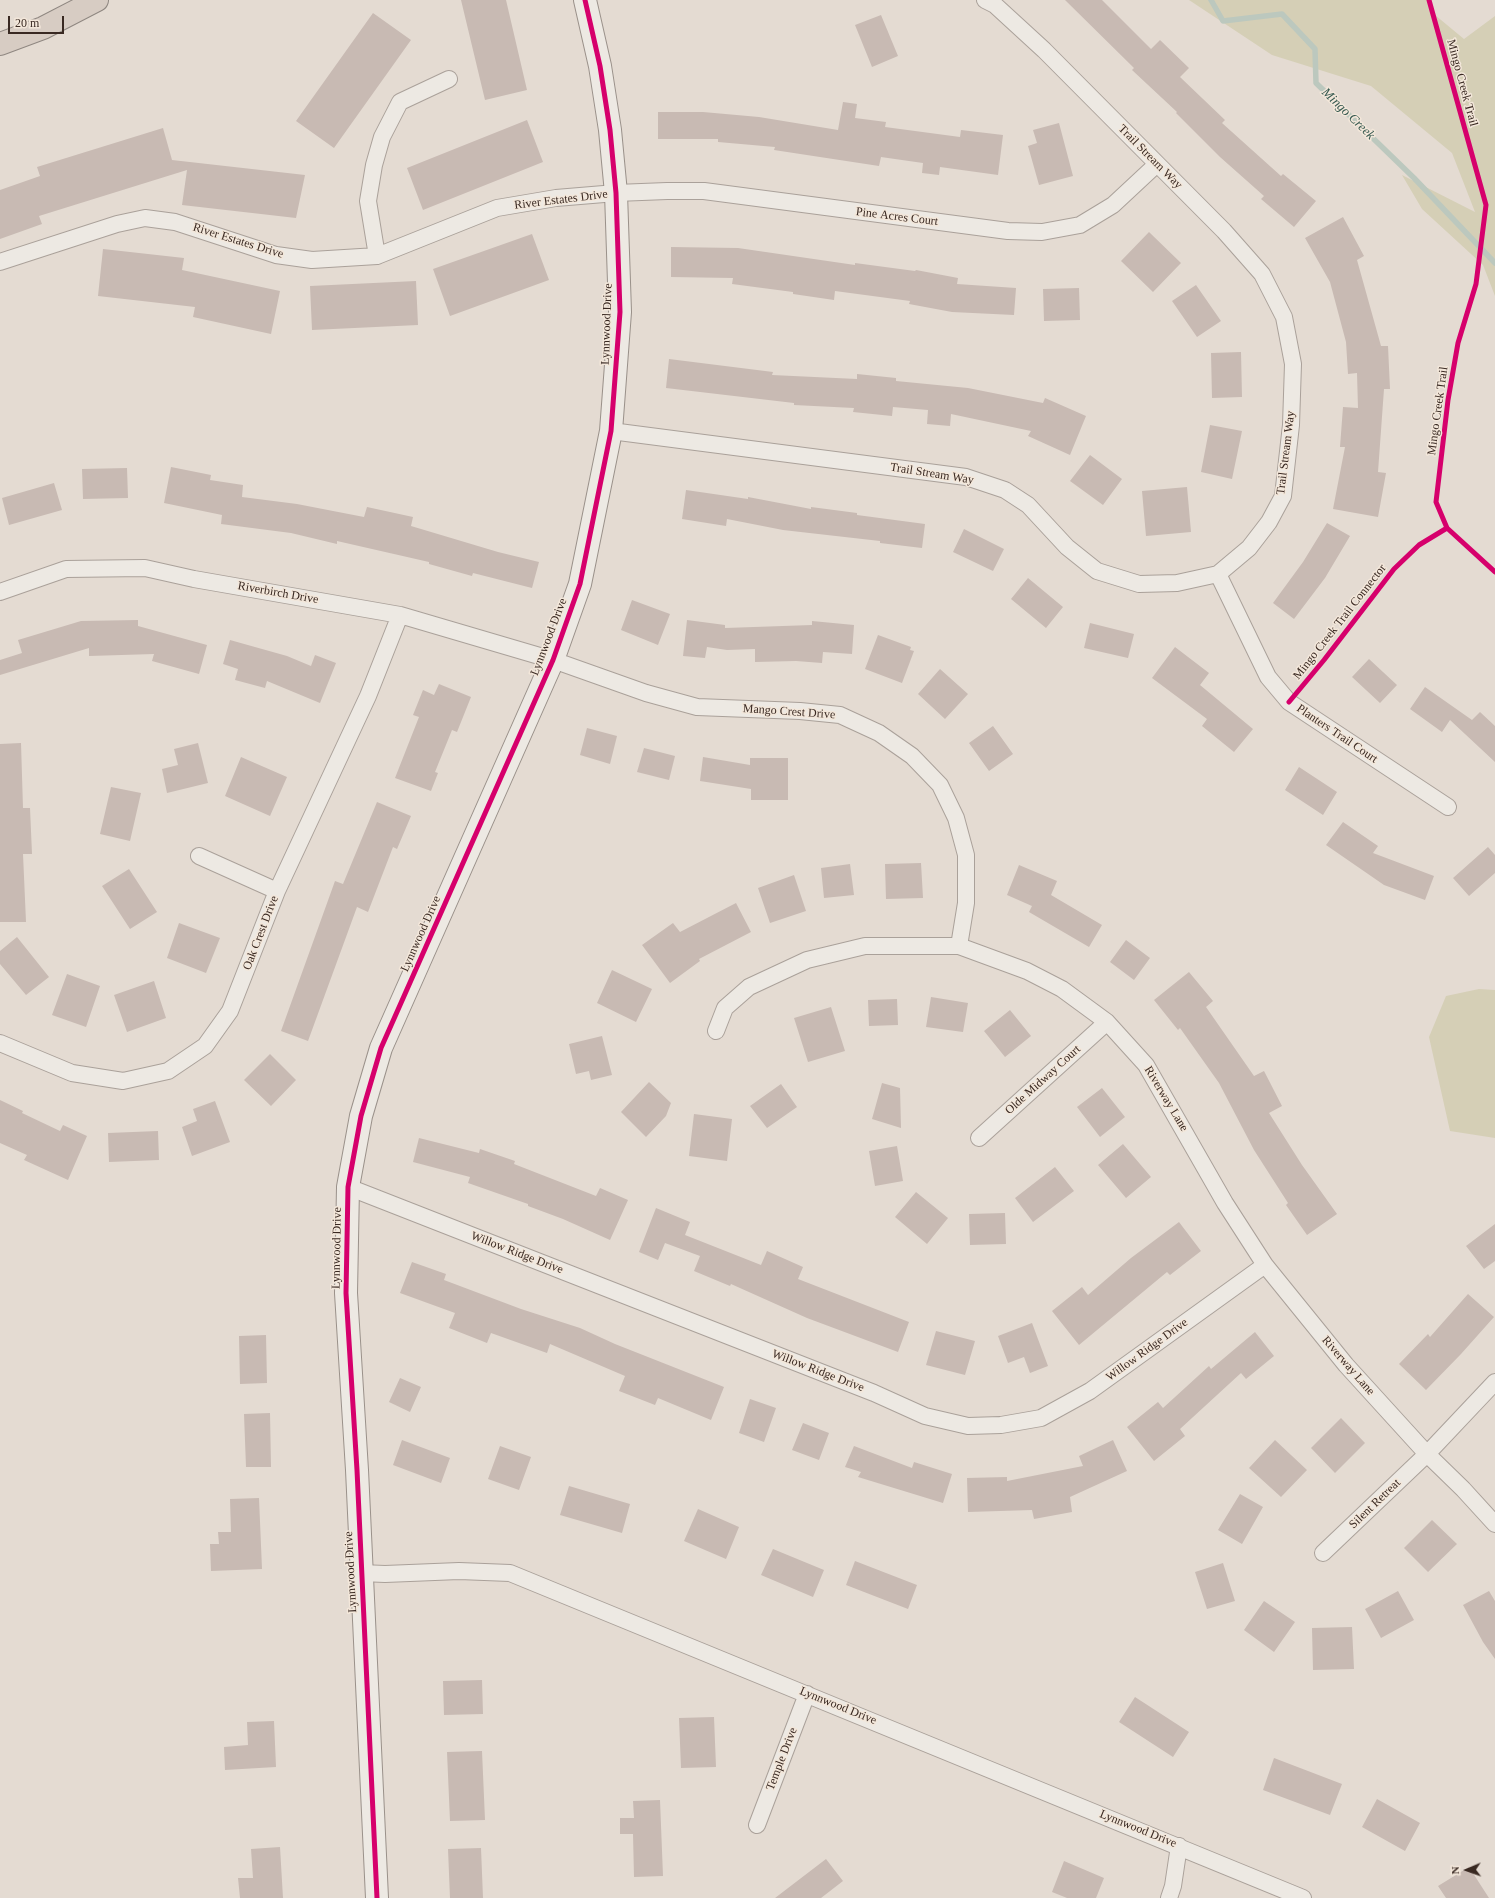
<!DOCTYPE html>
<html>
<head>
<meta charset="utf-8">
<style>
	body { margin:0 }
	#map { position:relative; width:1495px; height:1898px; overflow:hidden; background:#e4dbd2; font-family:"Times New Roman",serif }
	canvas { display:block }
	.north { position:absolute; left:1447px; top:1850px; width:40px; height:40px; -webkit-text-stroke:3px #f3e7da; paint-order:stroke; rotate:268deg; font-size:11px; font-weight:700; line-height:16px; text-align:center; color:#392922 }
	.north::after { content:''; display:block; margin:auto; width:14px; height:18px; background:#392922; clip-path:polygon(50% 0,100% 100%,50% 72%,0 100%) }
	.scale { position:absolute; left:8px; top:16px; width:56px; height:18px; box-sizing:border-box; border:2px solid #392922; border-top:0; padding-left:5px; font-size:12px; line-height:14px; white-space:nowrap; color:#392922; -webkit-text-stroke:3px #f3e7da; paint-order:stroke }
</style>
</head>
<body>
<div id="map">
<canvas width="1495" height="1898"></canvas>
<div class="north">N</div>
<div class="scale">20 m</div>
</div>
<script>
const c = document.querySelector('canvas').getContext('2d');
c.lineJoin = 'round';
function paint(path, color) { c.fillStyle = color; c.fill(path, 'evenodd'); }
const toPath = rows => new Path2D(rows.map(r => 'M' + r).join(''));
function strokePath(path, color, width, dash) { c.strokeStyle = color; c.lineWidth = width; c.lineCap = dash ? 'butt' : 'round'; c.setLineDash(dash || []); c.stroke(path); }
function write(font, color, halo, rows, align = 'center') {
  c.font = font + ' "Times New Roman",serif'; c.lineWidth = 3; c.setLineDash([]); c.textBaseline = 'middle'; c.strokeStyle = halo; c.fillStyle = color; for (const [text, x, y, turn = 0] of rows) {
    c.save(); c.translate(x, y); c.rotate((+turn || 0) * Math.PI / 180); c.textAlign = isNaN(turn) ? turn : align; if (halo) c.strokeText(text, 0, 0); c.fillText(text, 0, 0); c.restore();
  }
}
const green = toPath([
	[1189,0,1429,0,1435,15,1464,39,1495,16,1495,296,1483,265,1422,209,1402,175,1475,212,1452,153,1371,86,1272,55],
	[1479,989,1495,990,1495,1138,1450,1131,1429,1037,1446,996]
]);
const stream = toPath([
	[1211,0,1223,21,1282,14,1315,49,1316,83,1414,178,1495,263]
]);
const building = toPath([
	[461,0,506,0,527,90,485,100],
	[1065,0,1102,0,1151,49,1160,40,1189,68,1180,77,1225,120,1222,123,1281,176,1283,174,1316,201,1294,227,1261,199,1264,196,1220,157,1176,113,1177,112,1132,70,1134,68],
	[373,13,411,40,334,148,296,121],
	[881,15,898,56,872,67,855,25],
	[843,102,857,104,855,118,886,122,885,127,960,137,961,130,1003,135,998,175,940,167,939,175,922,173,923,163,881,157,879,166,774,150,775,147,718,142,718,139,658,139,658,112,703,112,759,117,838,130],
	[527,120,543,162,423,210,407,168],
	[1059,123,1073,176,1039,185,1028,146,1037,143,1033,130],
	[163,128,172,160,305,175,296,218,182,205,187,170,39,216,42,224,0,239,0,190,40,176,37,167],
	[1343,217,1364,256,1357,260,1381,346,1388,346,1390,389,1384,389,1378,472,1386,473,1378,517,1333,509,1345,447,1340,447,1343,407,1358,408,1357,373,1348,374,1346,342,1330,282,1305,238],
	[1149,232,1181,263,1153,292,1121,261],
	[532,234,549,280,450,316,433,269],
	[671,247,738,248,855,265,855,263,915,271,916,270,958,278,957,284,1016,288,1014,315,952,312,909,304,910,301,835,291,834,300,793,294,793,292,732,284,733,278,671,277],
	[103,249,184,258,182,270,280,291,271,334,193,317,195,307,98,296],
	[416,281,418,325,312,330,310,286],
	[1196,285,1221,321,1197,337,1172,301],
	[1079,288,1080,320,1044,321,1043,289],
	[1241,352,1242,397,1212,398,1211,353],
	[669,359,773,372,772,375,857,379,857,374,896,378,896,381,968,388,1043,403,1045,398,1086,416,1070,455,1028,436,1031,431,951,414,950,426,927,424,928,410,893,407,892,416,853,412,854,408,794,405,794,403,666,388],
	[1210,425,1242,431,1232,479,1201,472],
	[1090,455,1122,479,1103,505,1070,481],
	[171,467,211,475,210,480,243,485,242,497,297,504,364,517,367,507,413,517,411,526,498,552,539,562,532,588,473,573,472,576,429,564,429,562,337,541,337,544,291,533,221,524,222,515,164,503],
	[127,468,128,498,83,499,82,469],
	[54,483,62,510,9,525,2,498],
	[1187,487,1191,532,1146,536,1142,491],
	[686,490,748,499,748,497,811,509,811,507,857,513,857,515,925,524,922,548,880,543,880,541,783,530,727,519,726,526,682,519],
	[1327,523,1350,536,1325,578,1294,619,1273,603,1303,562],
	[964,529,1004,549,993,571,953,552],
	[1028,578,1063,607,1046,628,1011,599],
	[632,600,670,614,658,645,621,630],
	[138,620,138,626,207,645,199,674,152,661,154,654,89,656,89,648,0,675,0,660,22,653,18,640,81,621],
	[687,620,725,625,725,628,812,625,812,621,854,625,852,654,823,652,822,663,796,661,755,662,755,649,727,650,707,647,705,658,683,656],
	[1090,623,1134,634,1128,658,1084,648],
	[878,635,911,647,910,650,914,651,902,683,865,669],
	[230,640,287,656,311,666,315,655,336,663,320,703,267,681,265,688,235,680,238,669,223,664],
	[1175,647,1209,673,1200,685,1253,729,1234,752,1202,726,1207,719,1152,678],
	[1369,659,1397,685,1380,703,1352,677],
	[940,669,968,694,945,719,918,694],
	[439,684,471,697,457,732,452,730,435,772,438,773,431,791,395,778,419,717,413,715,423,690,434,695],
	[1425,687,1472,720,1480,712,1495,726,1495,762,1450,720,1442,732,1410,709],
	[993,726,1013,754,989,771,969,743],
	[587,728,617,736,610,764,580,755],
	[21,743,23,808,30,808,32,854,23,854,26,922,0,922,0,744],
	[198,743,208,783,167,793,162,769,178,765,174,749],
	[644,748,675,756,669,780,637,772],
	[241,757,287,777,270,816,225,796],
	[703,757,750,765,750,758,788,758,788,800,751,800,751,789,700,781],
	[1299,767,1337,792,1323,815,1285,790],
	[111,787,141,793,130,841,100,834],
	[377,802,411,816,397,849,393,847,368,912,357,907,308,1041,281,1031,335,881,343,884],
	[1343,822,1378,846,1373,853,1434,876,1425,900,1384,885,1326,845],
	[1488,847,1495,855,1495,873,1469,896,1453,878],
	[921,863,923,898,886,899,885,864],
	[850,864,854,895,824,898,821,868],
	[1019,865,1057,881,1051,895,1102,925,1089,947,1029,912,1032,906,1007,895],
	[129,869,157,912,130,929,102,886],
	[794,875,806,911,770,923,758,888],
	[736,903,751,932,699,959,700,961,670,983,642,945,673,923,680,932],
	[179,923,220,938,206,973,167,958],
	[17,937,49,977,26,995,0,964,0,951],
	[1126,940,1150,958,1134,980,1110,962],
	[612,970,652,989,636,1022,597,1003],
	[1189,972,1213,1001,1206,1007,1254,1076,1264,1071,1282,1106,1269,1113,1302,1165,1337,1214,1307,1235,1286,1205,1288,1203,1254,1150,1219,1083,1180,1028,1178,1030,1154,1000],
	[67,974,100,986,86,1027,52,1015],
	[154,981,166,1018,127,1032,114,995],
	[931,997,968,1003,963,1032,926,1027],
	[897,999,898,1025,869,1026,868,1000],
	[831,1007,845,1051,808,1062,794,1018],
	[1010,1010,1031,1036,1005,1057,984,1031],
	[602,1036,612,1075,591,1080,589,1071,576,1074,569,1044],
	[270,1054,296,1080,271,1106,244,1080],
	[649,1082,671,1103,666,1116,646,1137,621,1112],
	[882,1083,900,1088,901,1128,872,1119],
	[781,1084,797,1107,767,1128,750,1106],
	[1102,1088,1125,1117,1100,1137,1077,1107],
	[0,1100,23,1111,22,1113,60,1131,63,1125,87,1136,68,1180,24,1160,27,1155,0,1143],
	[215,1101,230,1142,192,1156,182,1127,197,1121,193,1109],
	[694,1114,732,1119,727,1161,689,1156],
	[158,1131,159,1160,109,1162,108,1133],
	[419,1138,479,1153,480,1149,515,1161,514,1164,596,1196,600,1188,628,1200,610,1240,563,1219,528,1206,528,1204,468,1183,470,1177,413,1162],
	[1123,1144,1151,1177,1126,1198,1098,1165],
	[897,1146,903,1181,875,1186,869,1151],
	[1055,1167,1074,1191,1033,1222,1015,1198],
	[916,1192,948,1218,927,1244,895,1217],
	[656,1208,690,1222,685,1235,761,1265,767,1251,803,1267,798,1279,909,1322,898,1352,807,1318,731,1284,730,1286,694,1271,700,1256,665,1243,658,1260,639,1252],
	[1005,1213,1006,1244,970,1245,969,1214],
	[1179,1222,1201,1251,1170,1275,1167,1272,1079,1345,1052,1311,1082,1287,1088,1295,1131,1258],
	[1495,1224,1495,1261,1484,1269,1466,1246],
	[412,1262,446,1274,444,1280,521,1309,580,1328,615,1344,724,1387,711,1420,658,1398,655,1405,619,1391,625,1376,550,1344,547,1353,491,1333,487,1343,449,1328,455,1313,400,1293],
	[1468,1294,1494,1317,1461,1354,1426,1390,1399,1364,1428,1334,1430,1337],
	[1032,1323,1048,1366,1030,1373,1024,1357,1008,1363,998,1336],
	[936,1331,975,1341,965,1375,926,1365],
	[1255,1332,1274,1356,1246,1379,1241,1373,1180,1429,1185,1436,1154,1461,1127,1427,1158,1402,1163,1408,1209,1366,1211,1369],
	[266,1335,267,1383,240,1384,239,1336],
	[400,1378,421,1387,410,1412,389,1402],
	[750,1399,776,1408,764,1442,739,1433],
	[270,1413,271,1467,246,1467,244,1414],
	[1341,1418,1365,1443,1335,1473,1311,1448],
	[803,1423,829,1433,819,1460,792,1450],
	[402,1440,450,1458,441,1483,393,1465],
	[1113,1440,1127,1471,1070,1497,1072,1512,1034,1519,1032,1510,968,1512,967,1478,1007,1477,1007,1481,1083,1466,1079,1456],
	[1275,1440,1307,1470,1281,1497,1249,1468],
	[500,1446,531,1457,519,1490,488,1479],
	[854,1446,912,1468,914,1462,952,1474,943,1503,858,1477,861,1472,845,1467],
	[569,1486,630,1504,622,1533,560,1515],
	[1240,1494,1263,1507,1242,1544,1218,1530],
	[259,1498,262,1569,211,1571,210,1544,219,1544,218,1532,231,1532,230,1499],
	[698,1509,739,1527,726,1559,684,1541],
	[1432,1520,1457,1544,1428,1572,1404,1548],
	[773,1549,824,1570,813,1597,761,1575],
	[855,1561,917,1585,908,1609,846,1585],
	[1223,1563,1235,1601,1207,1609,1195,1572],
	[1398,1591,1414,1620,1381,1638,1365,1609],
	[1489,1591,1495,1601,1495,1659,1483,1642,1463,1605],
	[1264,1601,1295,1622,1274,1652,1244,1630],
	[1352,1627,1354,1669,1313,1670,1312,1628],
	[482,1680,483,1714,444,1715,443,1681],
	[1135,1697,1189,1732,1173,1757,1119,1722],
	[714,1717,716,1767,681,1768,679,1718],
	[274,1721,276,1767,225,1770,224,1747,248,1745,247,1722],
	[482,1751,485,1820,450,1821,447,1752],
	[1274,1758,1342,1784,1330,1815,1263,1790],
	[1377,1799,1420,1823,1405,1851,1362,1827],
	[660,1800,663,1876,634,1877,633,1834,620,1834,620,1818,634,1818,633,1801],
	[280,1847,283,1898,240,1898,238,1878,253,1878,251,1849],
	[481,1848,483,1898,450,1898,448,1849],
	[826,1859,843,1881,821,1898,775,1898],
	[1064,1861,1104,1878,1096,1898,1067,1898,1052,1892],
	[1469,1867,1489,1898,1446,1898,1438,1886]
]);
const street = toPath([
	[377,256,368,201,374,165,382,137,400,102,449,79],
	[0,262,117,224,145,218,175,222,276,255,312,260,377,256,497,208,556,198,616,193,667,191,704,191,1008,231,1042,232,1080,225,1113,205,1157,164],
	[611,431,966,477,1005,490,1028,505,1067,547,1097,571,1139,584,1177,583,1218,574,1249,548,1269,522,1283,496,1291,425,1293,364,1284,317,1262,274,1224,231,1044,50,995,5,985,0],
	[1218,574,1268,677,1289,702,1448,807],
	[0,592,66,569,145,568,194,579,400,615,553,660,646,693,697,707,800,711,840,715,879,733,912,756,940,785,956,818,966,855,966,903,959,946],
	[199,856,277,891],
	[716,1031,725,1008,749,987,807,960,865,946,959,946,1027,971,1062,989,1107,1022,1146,1065,1225,1203,1265,1265,1346,1365,1427,1454,1463,1489,1495,1524],
	[0,1043,72,1073,123,1081,168,1071,205,1046,230,1011,277,891,368,696,400,615],
	[979,1138,1107,1022],
	[348,1187,874,1393,925,1416,968,1426,1001,1425,1041,1418,1090,1391,1265,1265],
	[1323,1553,1427,1454,1495,1382],
	[361,1573,385,1574,459,1571,510,1573,1303,1898],
	[757,1825,807,1694],
	[1169,1898,1173,1886,1179,1846]
]);
const secondary = toPath([
	[377,1898,357,1470,346,1293,348,1187,361,1116,381,1048,553,660,580,584,611,431,620,312,616,193,610,130,600,66,585,0]
]);
const highway = toPath([
	[0,44,43,28,97,0]
]);
const cycleway = toPath([
	[1429,0,1486,205,1476,284,1458,343,1448,400,1436,502,1447,528,1495,572],
	[1289,702,1324,660,1394,569,1419,545,1447,528],
	[377,1898,357,1470,346,1293,348,1187,361,1116,381,1048,553,660,580,584,611,431,620,312,616,193,610,130,600,66,585,0]
]);
const streetNames = [
	["Mingo Creek Trail",1462,83,75],
	["Trail Stream Way",1150,157,45],
	["River Estates Drive",561,200,-7],
	["Pine Acres Court",897,217,7],
	["River Estates Drive",238,241,17],
	["Lynnwood Drive",607,324,-88],
	["Mingo Creek Trail",1438,411,-82],
	["Trail Stream Way",1286,453,-83],
	["Trail Stream Way",932,474,9],
	["Riverbirch Drive",278,593,10],
	["Mingo Creek Trail Connector",1340,622,-52],
	["Lynnwood Drive",549,637,-69],
	["Mango Crest Drive",789,712,4],
	["Planters Trail Court",1337,734,34],
	["Oak Crest Drive",261,933,-69],
	["Lynnwood Drive",421,934,-66],
	["Olde Midway Court",1043,1080,-42],
	["Riverway Lane",1166,1099,59],
	["Lynnwood Drive",337,1248,-89],
	["Willow Ridge Drive",517,1253,21],
	["Willow Ridge Drive",1147,1350,-36],
	["Riverway Lane",1348,1366,49],
	["Willow Ridge Drive",818,1371,21],
	["Silent Retreat",1375,1504,-44],
	["Lynnwood Drive",351,1572,-93],
	["Lynnwood Drive",838,1706,22],
	["Temple Drive",782,1759,-69],
	["Lynnwood Drive",1138,1829,22]
];
const waterNames = [
	["Mingo Creek",1348,114,44]
];
paint(green, '#d5cfb6');
strokePath(stream, '#bcc8be', 5.5);
paint(building, '#c8bab3');
strokePath(street, '#aaa19a', 18);
strokePath(secondary, '#9a918a', 24);
strokePath(highway, '#8f8781', 24);
strokePath(street, '#ede9e3', 16);
strokePath(secondary, '#ede9e3', 22);
strokePath(highway, '#d7ccc3', 22);
strokePath(cycleway, '#d6006c', 5);
write('12px', '#392922', '#f3e7da', streetNames);
write('italic 13px', '#33574e', '#f3e7da', waterNames);
</script>
</body>
</html>
